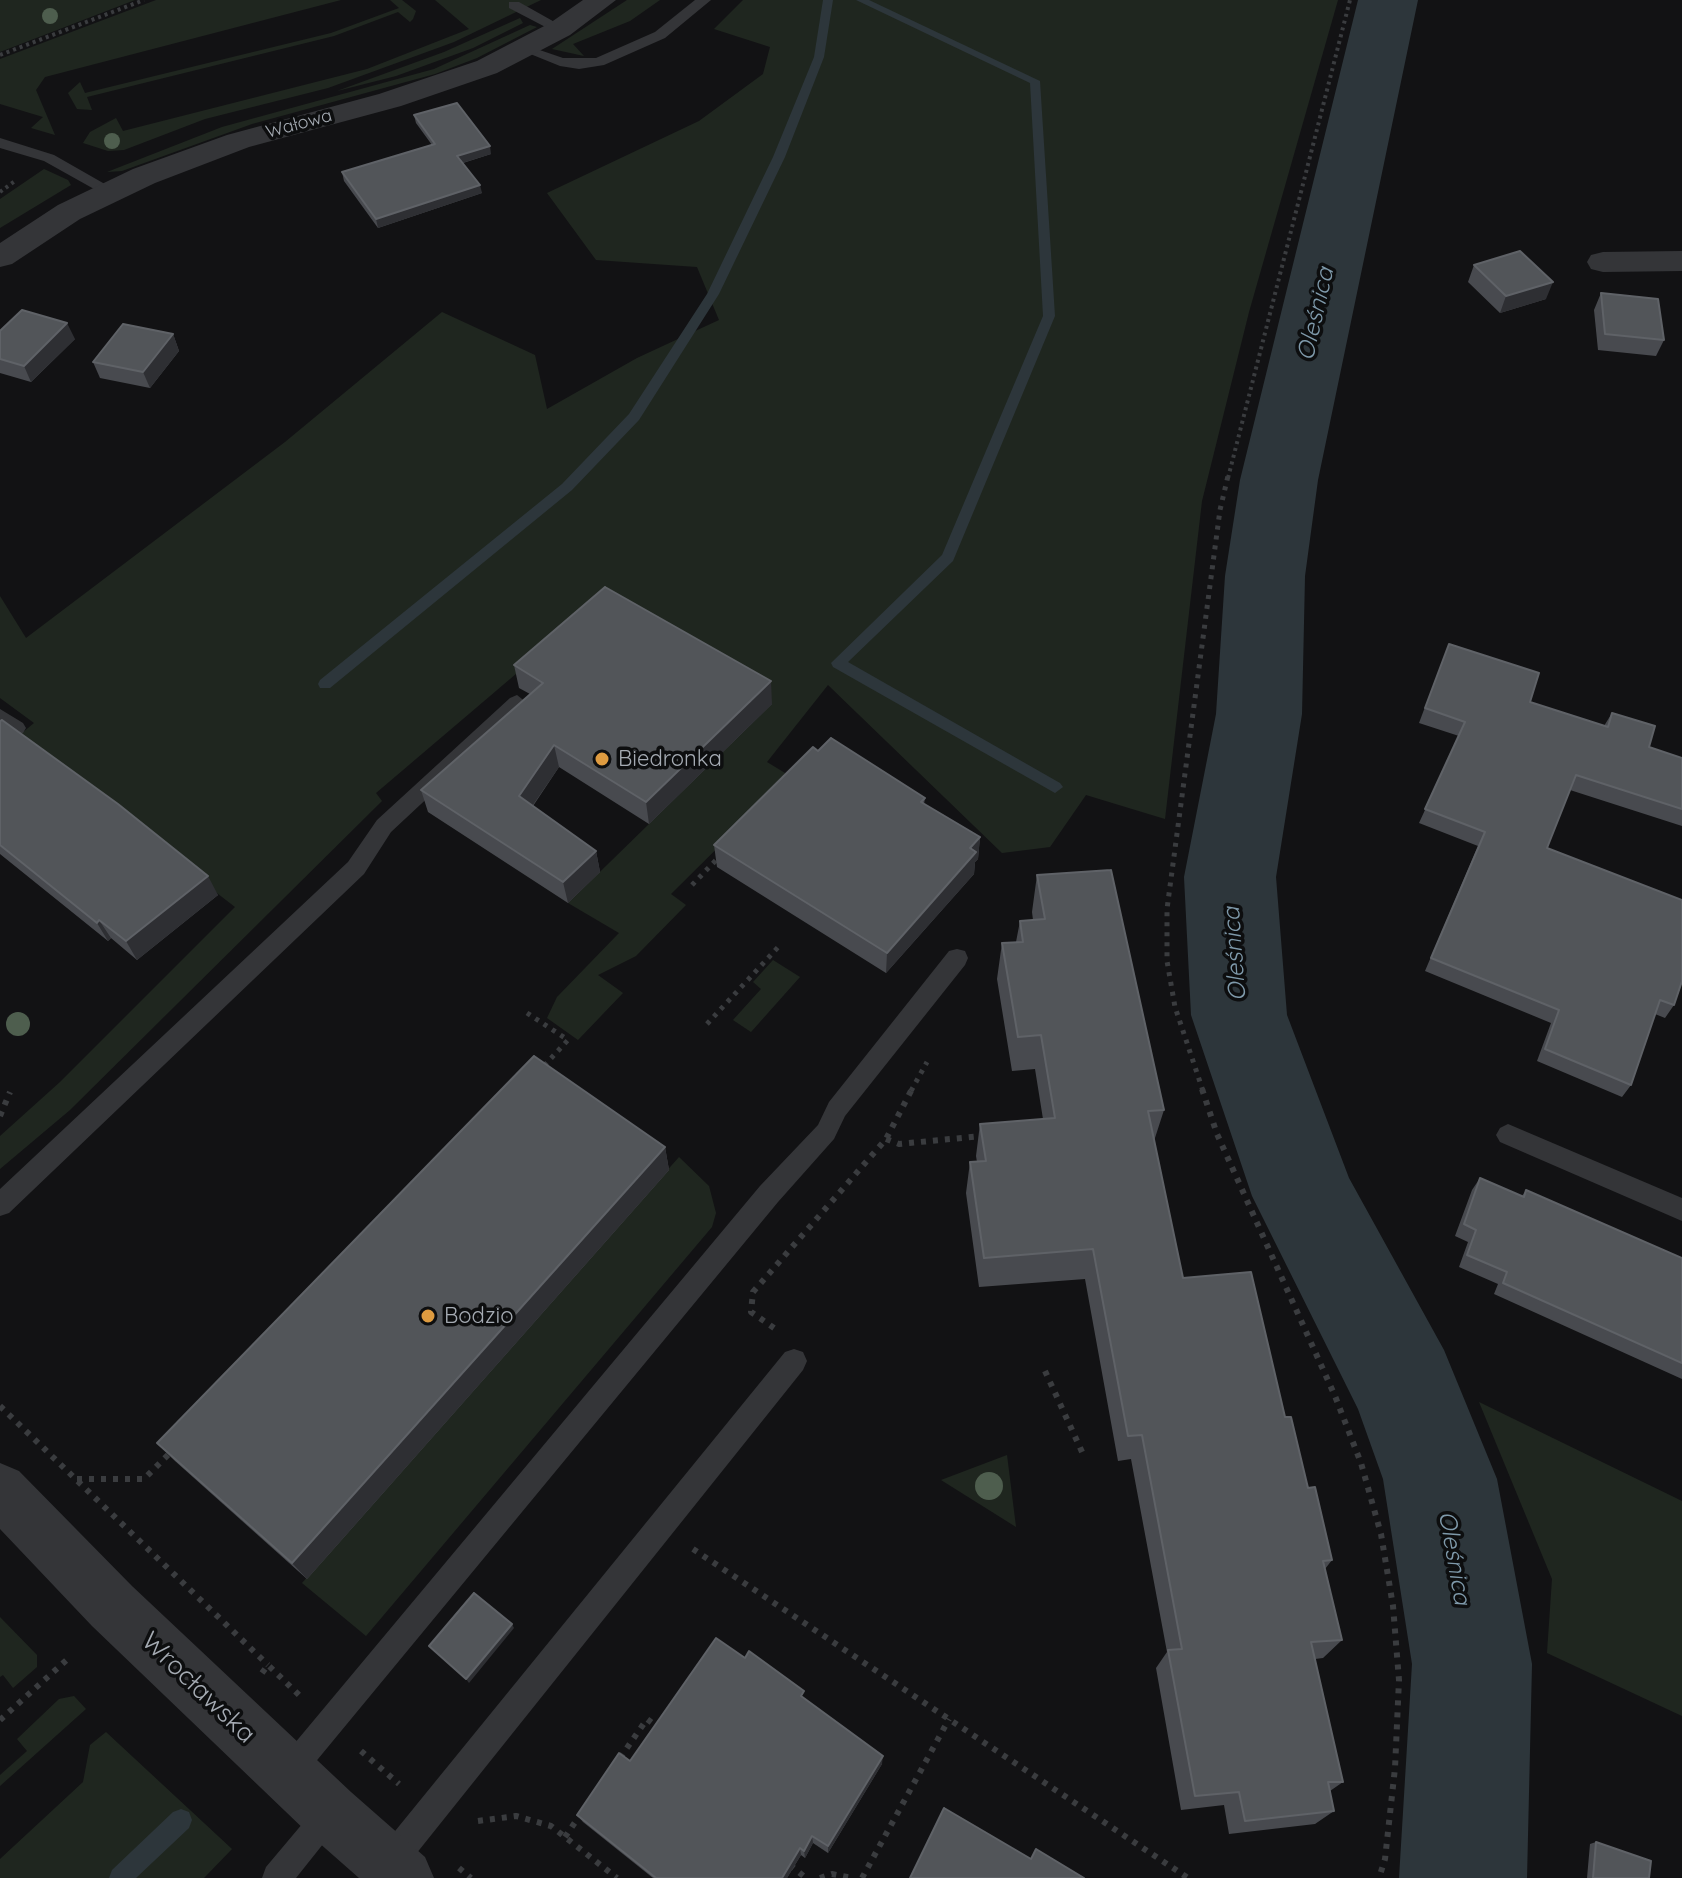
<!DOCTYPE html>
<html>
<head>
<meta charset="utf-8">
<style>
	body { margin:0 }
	canvas { display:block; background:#121214 }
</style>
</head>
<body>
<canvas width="1682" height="1878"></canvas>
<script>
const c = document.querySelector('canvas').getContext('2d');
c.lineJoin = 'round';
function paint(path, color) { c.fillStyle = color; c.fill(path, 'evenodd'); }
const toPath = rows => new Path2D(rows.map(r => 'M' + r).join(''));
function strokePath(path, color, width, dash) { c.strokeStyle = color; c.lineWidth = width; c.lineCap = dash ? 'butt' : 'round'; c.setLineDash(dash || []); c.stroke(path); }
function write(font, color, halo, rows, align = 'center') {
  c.font = font + ' Quicksand,sans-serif'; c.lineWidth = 7; c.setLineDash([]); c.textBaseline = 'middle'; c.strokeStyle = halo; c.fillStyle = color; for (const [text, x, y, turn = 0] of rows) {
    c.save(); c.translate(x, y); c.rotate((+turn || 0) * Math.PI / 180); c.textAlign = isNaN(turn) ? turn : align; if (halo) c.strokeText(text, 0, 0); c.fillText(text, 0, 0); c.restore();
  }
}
const green = toPath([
	[0,0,135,0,0,52],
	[156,0,341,0,45,77,36,90,55,135,31,128,43,117,0,104,0,59],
	[390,0,402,0,416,11,413,19,410,22,398,12,334,36,87,97,92,110,77,109,68,93,80,82,85,93,331,33,399,8],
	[435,0,541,0,454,42,328,88,205,119,124,150,108,151,83,143,90,132,116,118,123,131,367,69,469,29],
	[627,0,660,0,630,21,573,44,584,56,552,49],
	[743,0,1338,0,1249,312,1202,501,1165,819,1086,795,1050,847,1002,853,828,685,767,762,790,776,671,894,686,905,636,956,598,975,623,993,578,1040,547,1018,557,997,619,933,568,903,772,704,597,605,376,793,382,801,70,1110,0,1169,0,1136,60,1082,235,907,16,738,34,723,0,698,0,596,26,638,285,442,442,312,535,355,547,409,637,358,719,320,697,267,596,260,547,193,699,121,763,74,770,47,714,29],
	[520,18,523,23,473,48,396,76,337,91,444,52],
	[530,25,537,27,477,58,435,74,252,124,122,171,107,172,222,127,434,69],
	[44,169,68,180,71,185,0,228,0,199],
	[773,960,800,977,751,1032,733,1020,761,989,753,982],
	[679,1157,709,1186,716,1213,712,1227,366,1636,302,1583],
	[1479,1402,1682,1501,1682,1716,1547,1653,1552,1579],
	[1007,1455,1016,1527,941,1480],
	[0,1617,37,1655,37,1667,13,1688,3,1675,0,1677],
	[74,1696,86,1709,0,1786,0,1775,27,1751,17,1739,59,1699],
	[106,1732,232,1849,204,1878,0,1878,0,1859,83,1782,90,1745]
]);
const stream = toPath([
	[823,0,833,0,824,57,785,157,719,294,639,420,572,490,330,688,320,688,318,684,320,680,562,484,629,414,707,294,773,157,814,57,823,0],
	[856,0,869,0,1040,81,1055,316,953,561,848,662,1060,783,1063,787,1055,793,833,667,831,663,942,555,1043,316,1030,83,856,0],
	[181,1809,189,1812,192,1820,189,1828,136,1878,109,1878,112,1870,173,1812,181,1809]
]);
const river = toPath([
	[1358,0,1418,0,1318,480,1305,576,1302,714,1276,877,1287,1015,1349,1178,1444,1350,1497,1479,1532,1664,1527,1878,1399,1878,1412,1664,1383,1479,1358,1409,1252,1196,1191,1015,1184,877,1216,714,1225,576,1240,480,1358,0]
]);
const pathFar2 = toPath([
	[0,55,144,0],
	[0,192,15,181],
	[1228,478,1350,0]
]);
const pathFar1 = toPath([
	[692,885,719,857],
	[527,1013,568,1040,542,1068],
	[707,1024,781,944],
	[911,1091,927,1062],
	[1203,1091,1175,1007,1167,961,1167,909,1220,510,1228,476]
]);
const path = toPath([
	[1202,1089,1217,1134,1335,1396,1361,1463,1381,1534,1393,1606,1399,1680,1395,1768,1385,1859,1379,1878],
	[0,1116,10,1092],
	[886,1139,899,1144,982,1136],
	[774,1328,751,1312,753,1292,886,1139,912,1089],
	[1045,1371,1083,1454],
	[0,1406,268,1665],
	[77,1479,144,1479,172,1451],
	[693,1549,1188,1878],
	[262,1673,268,1665,300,1696],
	[0,1720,71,1656],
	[361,1751,399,1784],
	[620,1758,647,1719,659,1728],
	[478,1821,516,1816,551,1826,617,1878],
	[565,1837,582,1812],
	[790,1865,806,1878],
	[459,1868,471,1878],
	[820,1878,832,1874,852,1878],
	[862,1878,949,1719]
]);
const service = toPath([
	[695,0,711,0,665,38,604,65,579,69,560,66,518,49,525,45,563,58,596,58,655,32,695,0],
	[509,2,519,2,567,29,555,32,509,8,509,2],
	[0,138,54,155,117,191,103,194,44,161,0,148,0,138],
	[517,695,527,703,524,708,391,832,364,874,9,1213,0,1216,0,1189,348,862,377,820,510,698,517,695],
	[0,709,23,723,26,728,23,733,16,736,0,727,0,709],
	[957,949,965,951,968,958,965,965,845,1116,834,1139,778,1202,299,1782,289,1787,279,1782,274,1772,279,1762,760,1186,818,1125,829,1102,949,951,957,949],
	[1508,1124,1682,1198,1682,1221,1500,1142,1496,1135,1500,1128,1508,1124],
	[794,1349,803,1352,807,1361,803,1370,400,1874,389,1878,378,1874,374,1863,378,1852,785,1352,794,1349],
	[329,1799,339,1804,344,1814,339,1824,296,1878,262,1878,266,1867,319,1804,329,1799]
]);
const minor = toPath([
	[1682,251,1682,271,1603,272,1591,269,1587,262,1591,255,1603,252,1682,251]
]);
const tertiary = toPath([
	[583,0,616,0,570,35,497,73,401,106,249,147,155,183,80,219,12,264,0,267,0,243,58,205,133,169,227,135,379,94,477,61,550,23,583,0],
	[0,1463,19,1471,132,1586,351,1792,425,1857,434,1878,359,1878,309,1834,92,1626,0,1529,0,1463]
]);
const trees = [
	[50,16,8],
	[112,141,8],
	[18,1024,12],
	[989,1486,14]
];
const wall = toPath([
	[414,115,491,154,463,163,482,193,378,228,344,181,342,172,432,145,416,123],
	[1474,265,1546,299,1500,313,1468,282],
	[1601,293,1664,340,1656,356,1598,350,1594,310],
	[0,331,75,339,31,382,0,373],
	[173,334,179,351,150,388,100,378,93,362],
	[1443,659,1530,702,1604,726,1612,713,1649,747,1682,758,1682,826,1570,790,1547,848,1674,1005,1665,1018,1655,1014,1631,1085,1622,1097,1537,1061,1551,1023,1425,971,1478,846,1419,823,1459,736,1419,723],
	[514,665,772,704,649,824,559,767,533,806,596,851,600,872,568,903,428,812,421,790,530,694,519,688],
	[0,721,218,895,137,960,111,938,108,941,0,854],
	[818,751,925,798,924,804,980,837,978,859,975,862,974,874,886,973,717,867,714,845],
	[1037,875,1164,1110,1154,1141,1183,1278,1285,1417,1332,1560,1325,1569,1342,1640,1323,1658,1315,1659,1343,1782,1330,1791,1334,1811,1315,1824,1229,1834,1224,1805,1181,1810,1156,1668,1167,1652,1131,1459,1118,1461,1085,1279,979,1287,966,1193,970,1162,977,1162,976,1156,980,1124,1043,1119,1035,1069,1012,1071,997,979,1002,943,1016,942,1020,921,1033,920,1032,912],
	[665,1147,669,1170,307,1579,175,1461,157,1443],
	[1480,1178,1522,1196,1526,1190,1682,1258,1682,1379,1494,1294,1498,1284,1459,1267,1468,1242,1455,1236,1472,1190],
	[805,1699,882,1764,828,1853,813,1843,805,1858,801,1855,787,1878,653,1878,583,1822,577,1815,630,1761],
	[1596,1842,1649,1878,1587,1878,1590,1844]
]);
const shadedWall = toPath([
	[490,146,491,154,459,164,457,156],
	[480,185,482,193,378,228,376,219],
	[1553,282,1546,299,1500,313,1506,296],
	[67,323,75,339,31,382,24,366],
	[173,334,179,351,150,388,143,372],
	[771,681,772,704,649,824,646,802],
	[554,745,559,767,524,818,519,796],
	[980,837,978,859,975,862,974,874,886,973,887,953],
	[596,851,600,872,568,903,563,882],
	[208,876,218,895,137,960,126,941],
	[99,920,111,938,108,941,97,923],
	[665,1147,669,1170,307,1579,292,1563],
	[512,1624,514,1628,469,1683,466,1679],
	[883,1756,882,1764,828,1853,828,1846],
	[812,1836,813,1843,805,1858,804,1851],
	[800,1848,801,1855,787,1878,782,1878]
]);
const building = toPath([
	[457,103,490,146,457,156,480,185,376,219,342,172,435,144,414,115,457,103],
	[1520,251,1553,282,1506,296,1474,265,1520,251],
	[1601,293,1658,299,1664,340,1605,334,1601,293],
	[22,310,67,323,24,366,0,359,0,331,22,310],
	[123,324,173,334,143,372,93,362,123,324],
	[605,587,771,681,646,802,554,745,519,796,596,851,563,882,421,790,543,683,514,665,605,587],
	[1449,644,1539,673,1530,702,1608,727,1612,713,1655,726,1649,747,1682,758,1682,809,1576,775,1547,848,1682,900,1682,981,1674,1005,1660,1000,1631,1085,1545,1049,1559,1010,1431,958,1485,832,1425,809,1465,722,1425,708,1449,644],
	[2,720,118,804,208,876,126,941,99,920,97,923,0,845,0,721,2,720],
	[831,738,925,798,921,802,980,837,970,848,976,852,887,953,714,845,813,747,818,751,831,738],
	[1111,870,1164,1110,1148,1111,1183,1278,1251,1272,1285,1417,1291,1417,1308,1488,1315,1487,1332,1560,1323,1561,1342,1640,1311,1642,1343,1782,1328,1782,1334,1811,1245,1821,1239,1792,1195,1796,1168,1650,1182,1649,1142,1435,1128,1436,1093,1249,984,1258,970,1162,986,1161,980,1124,1055,1118,1041,1035,1018,1037,1002,943,1023,942,1020,921,1045,919,1037,875,1111,870],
	[534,1056,665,1147,292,1563,157,1443,534,1056],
	[1480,1178,1524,1197,1526,1190,1682,1258,1682,1363,1503,1283,1507,1272,1467,1255,1476,1230,1464,1224,1480,1178],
	[474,1593,512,1624,466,1679,429,1646,474,1593],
	[716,1638,745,1658,749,1651,804,1691,801,1696,883,1756,828,1846,812,1836,804,1851,800,1848,782,1878,656,1878,577,1815,619,1753,630,1761,716,1638],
	[944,1808,1031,1859,1036,1849,1084,1878,910,1878,944,1808],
	[1596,1842,1651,1861,1649,1878,1593,1878,1596,1842]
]);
const markers = [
	[602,759,8,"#de9b40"],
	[428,1316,8,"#de9b40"]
];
const farStreetnames = [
	["Wałowa",299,124,-15]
];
const poiNames = [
	["Biedronka",618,759],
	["Bodzio",444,1316]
];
const waterNames = [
	["Oleśnica",1316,314,-77],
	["Oleśnica",1235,954,-94],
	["Oleśnica",1454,1558,80]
];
const nearStreetnames = [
	["Wrocławska",198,1688,44]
];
paint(green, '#1f261f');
paint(stream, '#2d363b');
paint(river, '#2d363b');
strokePath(pathFar2, '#3a3c3f', 4, [3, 4]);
strokePath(pathFar1, '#3a3c3f', 5, [4, 6]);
strokePath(path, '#3a3c3f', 6, [5, 7]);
paint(service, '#343538');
paint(minor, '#343538');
paint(tertiary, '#343538');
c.fillStyle = '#4e5e4e';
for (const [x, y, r] of trees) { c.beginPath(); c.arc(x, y, r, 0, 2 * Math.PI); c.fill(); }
paint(wall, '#484a4f');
paint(shadedWall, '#2e2f33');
paint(building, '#525559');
strokePath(building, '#5f6267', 2);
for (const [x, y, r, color] of markers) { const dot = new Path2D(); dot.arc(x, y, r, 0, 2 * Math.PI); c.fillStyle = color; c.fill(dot); strokePath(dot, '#0d0e0f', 3); }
write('18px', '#a5abb3', '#0d0e0f', farStreetnames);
write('22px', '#a5abb3', '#0d0e0f', poiNames, 'left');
write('italic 24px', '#7f9aab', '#0d0e0f', waterNames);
write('26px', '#a5abb3', '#0d0e0f', nearStreetnames);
</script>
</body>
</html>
